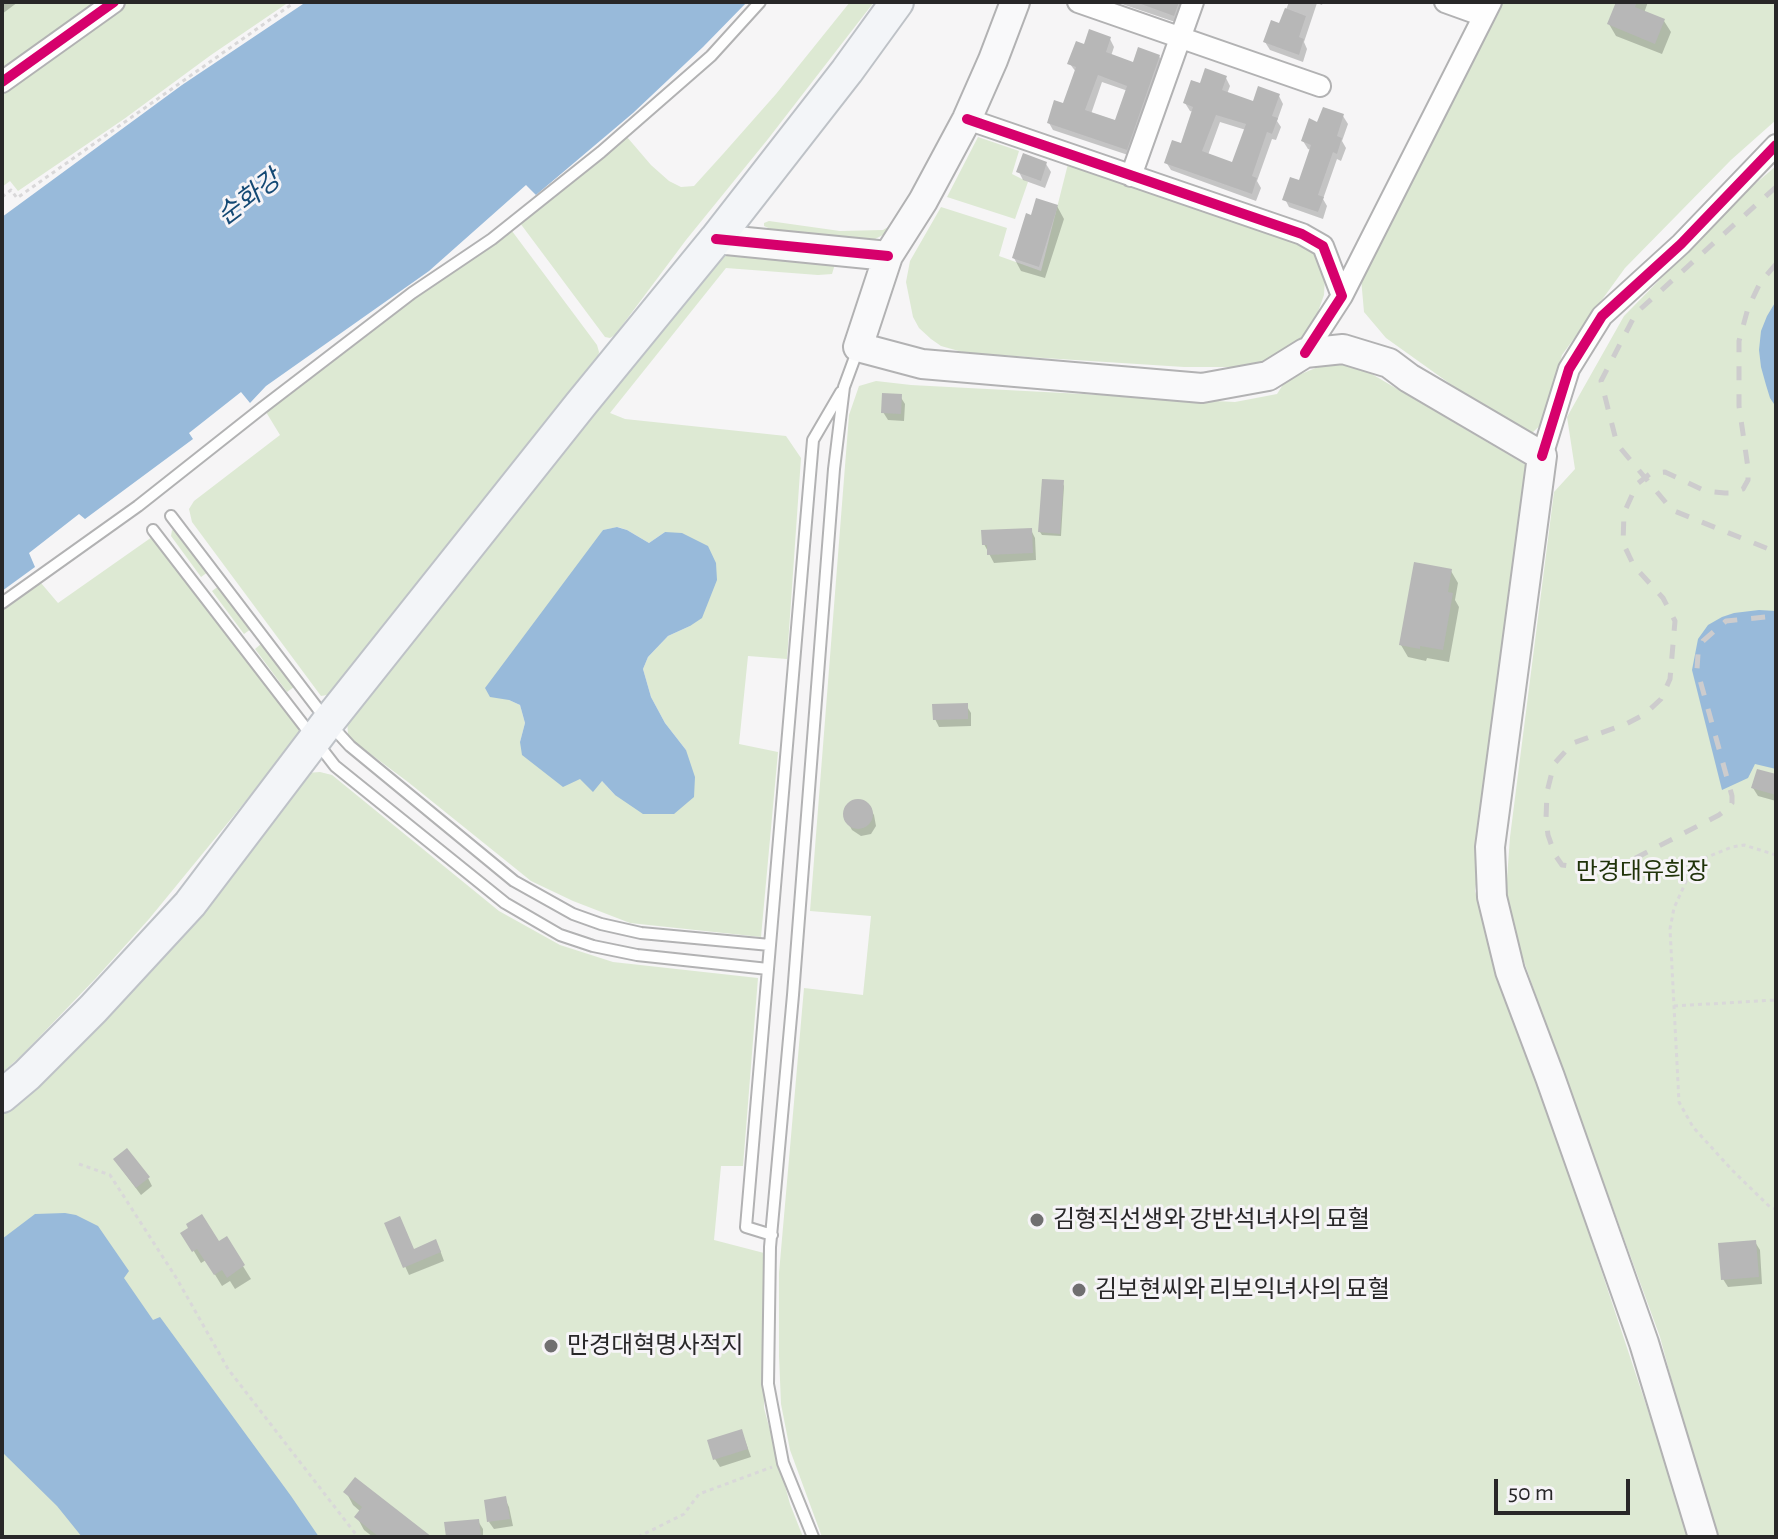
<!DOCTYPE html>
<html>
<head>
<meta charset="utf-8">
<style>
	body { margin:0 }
	#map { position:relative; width:1778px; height:1539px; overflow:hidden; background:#f6f5f6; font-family:"Alegreya Sans",sans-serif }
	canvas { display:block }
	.frame { position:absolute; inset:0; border:4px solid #282728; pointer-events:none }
	.scale { position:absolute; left:1494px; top:1479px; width:136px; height:36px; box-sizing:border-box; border:4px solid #282728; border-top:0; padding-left:10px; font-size:24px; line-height:28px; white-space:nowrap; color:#282728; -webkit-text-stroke:6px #f6f4f7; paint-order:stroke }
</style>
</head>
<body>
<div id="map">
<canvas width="1778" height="1539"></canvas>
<div class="frame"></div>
<div class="scale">50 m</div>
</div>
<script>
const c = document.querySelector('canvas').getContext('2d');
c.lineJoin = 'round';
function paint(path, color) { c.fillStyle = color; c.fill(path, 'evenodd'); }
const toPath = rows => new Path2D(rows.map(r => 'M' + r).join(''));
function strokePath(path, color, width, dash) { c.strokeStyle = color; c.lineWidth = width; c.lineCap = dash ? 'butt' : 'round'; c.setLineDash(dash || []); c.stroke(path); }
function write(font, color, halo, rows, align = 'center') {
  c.font = font + ' "Alegreya Sans","Noto Sans KR",sans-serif'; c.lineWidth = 6; c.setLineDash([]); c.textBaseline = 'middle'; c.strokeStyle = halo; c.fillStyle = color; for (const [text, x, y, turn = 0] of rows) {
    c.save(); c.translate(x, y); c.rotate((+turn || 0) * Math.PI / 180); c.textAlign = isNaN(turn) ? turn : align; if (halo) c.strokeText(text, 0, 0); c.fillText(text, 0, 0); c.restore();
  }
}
const green = toPath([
	[3,2,104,2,2,76],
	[124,2,289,2,211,55,124,119,18,191,10,181,2,187,2,89],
	[850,2,874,2,768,139,686,240,615,335,610,338,605,337,520,223,627,137,651,165,669,181,681,187,694,186,723,154,776,94],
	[1502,2,1776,2,1776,120,1731,160,1625,268,1562,355,1543,423,1533,432,1519,433,1386,338,1364,312,1361,278],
	[978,137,1019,151,1012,174,1028,182,1015,219,947,197],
	[1069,160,1243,220,1313,250,1321,259,1325,277,1324,295,1315,320,1302,339,1282,355,1253,366,1238,367,1184,367,966,353,941,346,931,339,919,328,913,317,906,282,910,261,941,207,1007,228,999,256,1041,271],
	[1776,166,1776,1537,1714,1537,1660,1337,1555,1050,1505,907,1510,837,1554,492,1575,469,1567,417,1624,316,1748,190],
	[769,221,840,231,883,230,893,224,893,230,873,240,865,240,777,232,764,226,764,223],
	[512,231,597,345,599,352,597,361,473,512,345,681,333,694,321,696,192,522,189,509,194,501,280,435,266,412,446,274],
	[723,253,835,264,832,274,818,275,726,268,610,413,625,419,786,436,801,458,787,659,748,656,739,744,778,752,761,937,630,923,573,901,531,881,408,782,357,744,348,734,347,720],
	[618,527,627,530,649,543,665,532,690,626,668,636,648,657,643,669,651,697,665,723,686,750,615,795,602,781,581,778,520,742,525,723,520,705,509,700,603,530],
	[1343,357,1526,465,1534,487,1475,891,1690,1537,822,1537,790,1450,781,1404,779,1356,779,1273,804,988,863,995,871,916,810,911,849,415,859,386,876,381,911,385,1235,402,1277,394,1286,380],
	[172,530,177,531,208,572,201,577,171,536],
	[152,537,299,729,299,736,149,919,96,978,23,1054,2,1073,2,611,41,583,58,603],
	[219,586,251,629,244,634,212,591],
	[261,644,294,687,287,692,255,649],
	[320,772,332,775,499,911,560,945,613,962,758,978,743,1166,721,1166,714,1240,764,1253,764,1408,790,1504,803,1537,2,1537,2,1109,306,773]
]);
const water = toPath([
	[306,2,747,2,703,47,633,113,536,195,526,185,429,271,266,386,250,403,241,392,189,433,193,439,85,519,79,514,29,553,35,567,2,591,2,217,182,85],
	[1776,301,1776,407,1770,398,1766,385,1761,367,1759,350,1761,331,1767,316],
	[617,527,627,530,649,543,665,532,682,533,708,546,716,563,717,580,702,618,690,626,668,636,648,657,643,669,651,697,665,723,686,750,695,777,694,797,674,814,643,814,615,795,602,781,593,792,580,779,563,787,522,755,520,742,525,723,520,705,509,700,490,697,485,688,603,530],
	[1759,610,1776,611,1776,769,1755,764,1748,778,1722,790,1692,670,1698,639,1708,625,1722,617,1734,613],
	[65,1213,76,1215,98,1226,129,1271,124,1278,153,1320,160,1317,291,1496,319,1537,82,1537,57,1506,2,1452,2,1239,35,1214]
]);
const shadow = toPath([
	[2,2,18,2,2,14],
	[1116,2,1186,2,1178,23],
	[1289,2,1323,2,1322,5,1317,3,1304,42,1307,49,1303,62,1270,50,1265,42,1280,25],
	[1618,2,1648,2,1644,13,1664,21,1671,32,1662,54,1616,36,1609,24],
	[1110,39,1114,47,1111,56,1134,65,1159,56,1163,64,1131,156,1053,130,1049,123,1064,106,1076,72,1070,64,1085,47],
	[1102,82,1128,91,1116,123,1091,114],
	[1226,78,1230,86,1227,94,1254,104,1279,96,1283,104,1277,121,1281,127,1276,140,1272,139,1257,181,1261,188,1256,201,1171,170,1166,162,1182,145,1194,112,1190,111,1185,103,1201,86],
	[1220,122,1246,130,1233,165,1208,155],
	[1343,116,1348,124,1342,141,1346,148,1341,161,1337,159,1323,199,1327,206,1323,219,1289,207,1285,199,1300,183,1311,150,1308,149,1303,141,1318,124],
	[1046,164,1051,172,1045,188,1023,180,1019,172],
	[1057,206,1064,219,1045,278,1021,271,1014,258,1032,217],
	[900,396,905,404,904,421,888,420,883,412],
	[1062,482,1064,486,1061,536,1042,535,1040,532],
	[1031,530,1035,538,1036,560,994,563,984,544],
	[1451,571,1458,583,1455,600,1459,607,1449,662,1427,658,1426,661,1408,657,1401,645],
	[966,705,971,713,971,726,939,727,935,719],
	[1776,776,1776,801,1758,796,1753,788],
	[861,801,869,806,874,815,876,826,871,834,861,836,852,830,847,821,846,811,851,803],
	[120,1167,148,1178,152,1186,141,1195],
	[386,1224,414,1251,440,1250,444,1261,409,1275],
	[191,1228,218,1244,226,1239,251,1279,235,1289,230,1281,222,1286,206,1260,201,1263,183,1233],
	[1755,1242,1760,1250,1762,1284,1728,1287,1723,1279],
	[742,1432,751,1457,720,1467,715,1459],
	[346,1492,425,1537,373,1537,364,1530,357,1517,361,1512,353,1505],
	[505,1499,509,1507,513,1526,494,1529,489,1522],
	[478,1521,483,1529,483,1537,448,1537,447,1524]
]);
const building = toPath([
	[1141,2,1179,2,1174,16,1141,4],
	[1616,2,1637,2,1635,7,1665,19,1655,44,1607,24],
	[1285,8,1306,16,1299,37,1304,39,1299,55,1263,42,1271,20,1279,23],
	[1089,29,1111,37,1106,52,1133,62,1138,47,1160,55,1127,150,1047,123,1054,100,1063,103,1076,67,1067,64,1076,41,1084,44],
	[1098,75,1127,86,1115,120,1085,110],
	[1205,68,1227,76,1222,90,1253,101,1258,86,1280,94,1272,116,1278,118,1272,134,1267,132,1252,176,1257,178,1252,194,1164,163,1172,140,1181,143,1193,107,1183,103,1191,80,1200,83],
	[1216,115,1246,124,1232,162,1202,151],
	[1323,107,1344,114,1337,136,1342,138,1337,154,1333,152,1318,195,1324,197,1318,212,1282,200,1290,177,1299,180,1311,145,1301,141,1309,118,1317,122],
	[1023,153,1047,162,1041,181,1016,172],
	[1036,198,1058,205,1039,267,1012,258,1026,213,1031,215],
	[882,393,902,394,901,414,881,413],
	[1042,479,1064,480,1060,534,1038,532],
	[1032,528,1033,553,987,555,987,545,982,545,981,530],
	[1414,562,1452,569,1448,592,1453,593,1443,650,1420,646,1420,649,1399,645],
	[968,703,968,719,933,720,932,704],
	[1757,769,1776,774,1776,795,1751,788],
	'843 814a15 15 0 1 1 30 0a15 15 0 1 1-30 0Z',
	[127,1148,150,1177,136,1188,113,1159],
	[202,1214,219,1241,227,1236,245,1265,227,1278,222,1270,214,1275,197,1249,192,1252,180,1233,188,1228,186,1224],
	[400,1216,414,1249,436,1239,441,1252,403,1268,384,1223],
	[1756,1240,1759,1277,1721,1280,1718,1243],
	[742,1429,748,1449,713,1460,707,1440],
	[355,1477,432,1537,379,1537,354,1517,362,1507,343,1492],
	[506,1496,510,1519,487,1522,484,1500],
	[479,1519,481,1537,463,1537,462,1535,446,1537,444,1522]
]);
const path = toPath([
	[2,197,11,190,17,198,295,2],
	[1776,855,1744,845,1732,847,1707,857,1689,875,1674,908,1670,929,1679,1102,1693,1127,1732,1170,1770,1207,1776,1209],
	[1674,1006,1776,1000],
	[79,1164,110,1175,177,1279,228,1369,358,1537],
	[638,1537,684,1514,699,1494,772,1467]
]);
const lane = toPath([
	[171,516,328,722,350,746,514,881,573,914,601,924,641,933,770,945],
	[153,530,335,766,505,903,560,935,593,946,637,955,768,969],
	[2,603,138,506,262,408,412,293,492,239,601,152,711,56,760,2],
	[772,1235,746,1227,813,440,841,392],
	[813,1537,783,1463,768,1384,770,1247,793,995,834,469,844,387,858,349]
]);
const street = toPath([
	[1078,2,1320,86],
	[1445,2,1484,16],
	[2,82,114,2],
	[967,119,1302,234,1323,246,1342,296,1305,353],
	[1131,176,1193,2],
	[1342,296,1491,2],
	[1542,456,1569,369,1602,316,1681,244,1776,145]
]);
const secondary = toPath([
	[1015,2,993,60,967,119,923,201,888,256,858,347,922,364,1202,388,1268,376,1305,353,1343,349,1389,363,1409,378,1542,456,1490,847,1492,897,1510,971,1550,1077,1644,1343,1703,1537],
	[716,239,888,256]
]);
const primary = toPath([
	[2,1096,27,1075,93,1009,190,904,328,722,581,404,716,239,847,71,897,2]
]);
const rail = toPath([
	[1776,187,1636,313,1601,381,1617,444,1672,510,1776,552],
	[1776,264,1760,283,1748,308,1739,341,1739,406,1748,468,1748,480,1743,489,1733,493,1725,493,1705,491,1665,472,1651,473,1637,484,1624,513,1623,543,1634,566,1663,598,1675,621,1670,679,1661,699,1645,714,1626,724,1573,743,1554,764,1547,792,1546,819,1548,835,1555,855,1562,865,1584,868,1628,862,1719,815,1728,808,1732,803,1732,796,1697,669,1698,654,1703,641,1726,621,1776,616]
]);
const cycleway = toPath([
	[2,82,114,2],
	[967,119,1302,234,1323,246,1342,296,1305,353],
	[716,239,888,256],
	[1542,456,1569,369,1602,316,1681,244,1776,145]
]);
const markers = [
	[1037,1220,8,"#706f70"],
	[1079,1290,8,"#706f70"],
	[551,1346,8,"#706f70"]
];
const parkNames = [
	["만경대유희장",1642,872]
];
const poiNames = [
	["김형직선생와 강반석녀사의 묘혈",1053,1220],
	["김보현씨와 리보익녀사의 묘혈",1095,1290],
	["만경대혁명사적지",567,1346]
];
const waterNames = [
	["순화강",249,198,-37]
];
paint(green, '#dde9d3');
paint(water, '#98bada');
paint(shadow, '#0003');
paint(building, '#b7b7b7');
strokePath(lane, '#b2b2b3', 14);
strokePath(street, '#b2b2b3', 24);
strokePath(secondary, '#b2b2b3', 32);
strokePath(primary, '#bec2c7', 36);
strokePath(path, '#d9d8d9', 3, [4, 4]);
strokePath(lane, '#fefefe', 10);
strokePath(street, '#fefefe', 20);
strokePath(secondary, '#f9f9fa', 28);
strokePath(primary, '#f3f5f8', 32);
strokePath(rail, '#cdcccd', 5, [14, 14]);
strokePath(cycleway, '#d6006c', 10);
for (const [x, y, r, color] of markers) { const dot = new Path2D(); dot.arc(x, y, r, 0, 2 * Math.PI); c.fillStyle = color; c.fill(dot); strokePath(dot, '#f6f4f7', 3); }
write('24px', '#20330a', '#f6f4f7', parkNames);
write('24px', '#282728', '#f6f4f7', poiNames, 'left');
write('italic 26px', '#144974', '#f6f4f7', waterNames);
</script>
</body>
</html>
